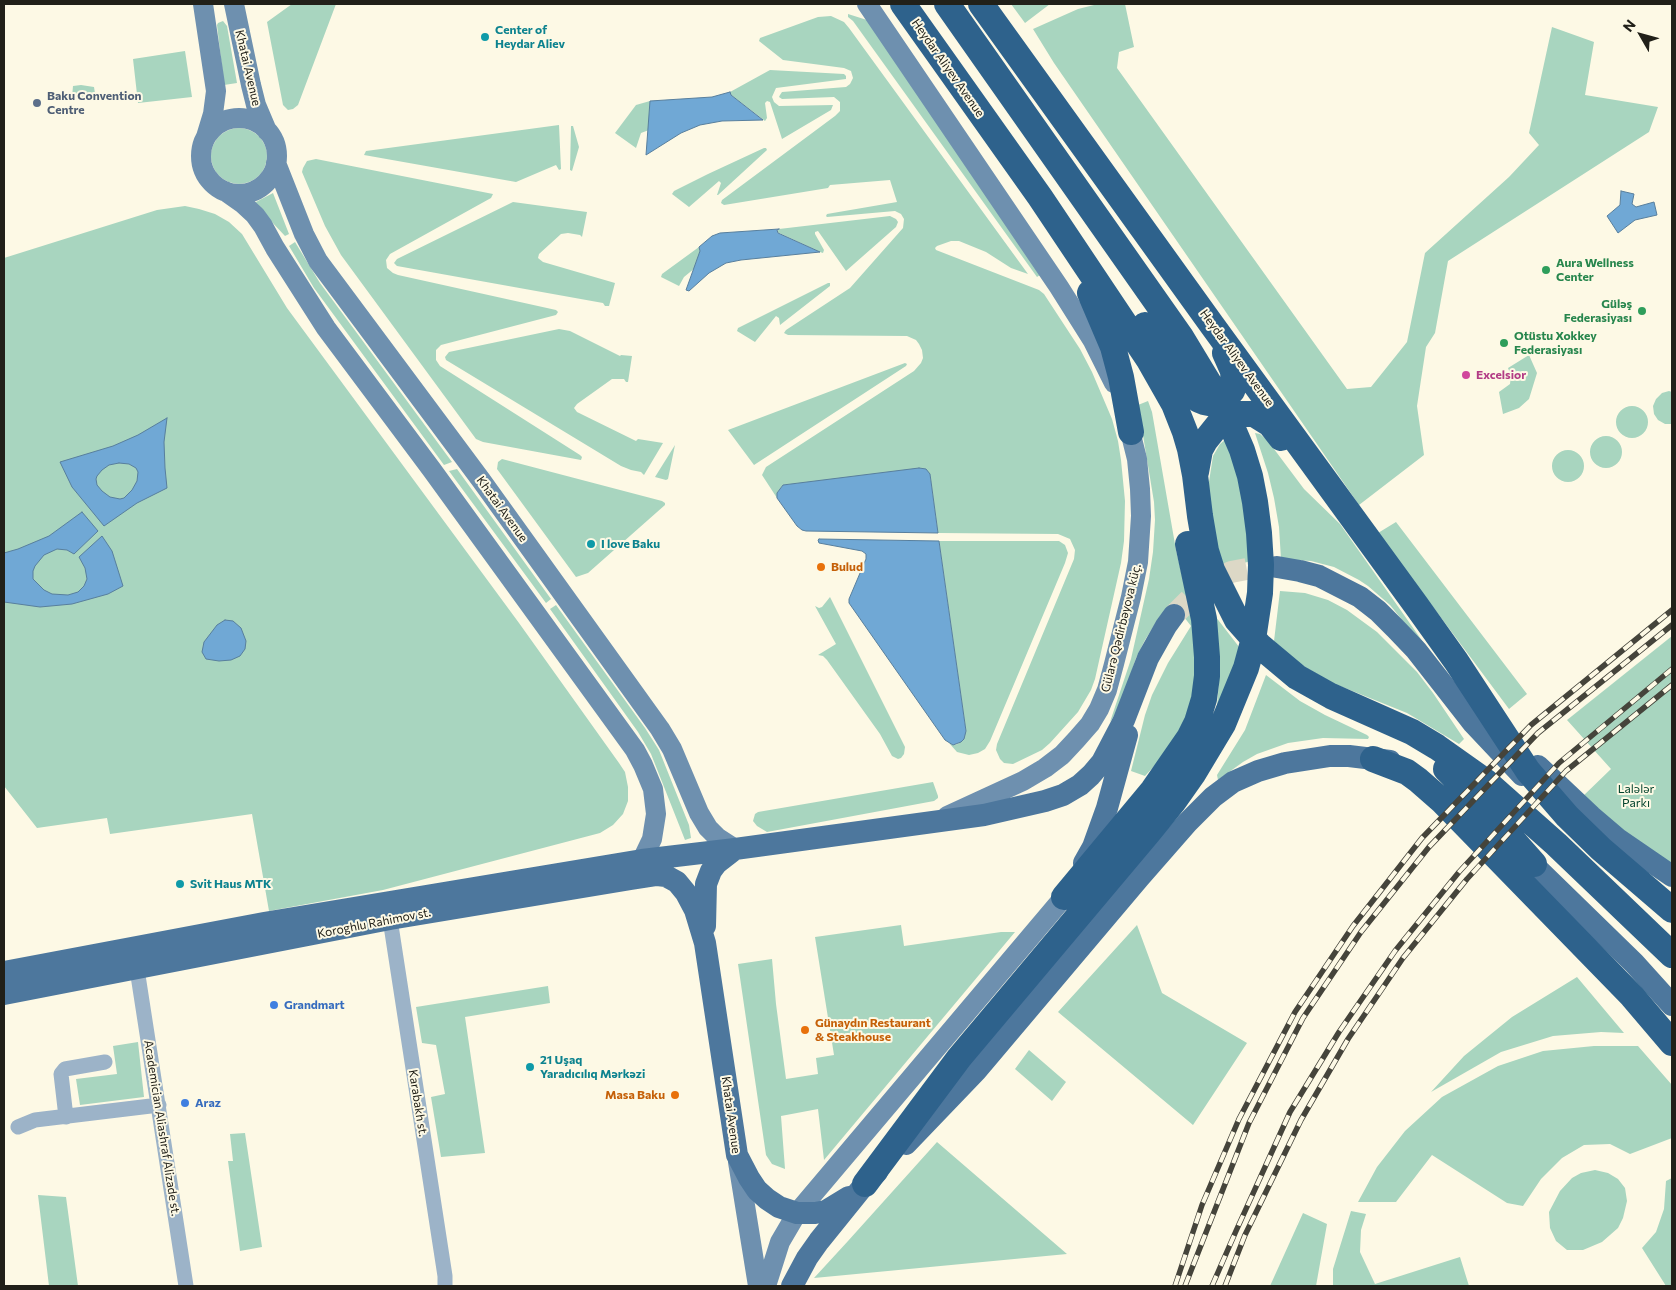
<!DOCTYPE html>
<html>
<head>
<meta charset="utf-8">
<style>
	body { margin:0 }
	#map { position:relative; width:1676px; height:1290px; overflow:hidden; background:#fdf9e5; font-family:Commissioner,sans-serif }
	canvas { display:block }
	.frame { position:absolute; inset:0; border:5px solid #212019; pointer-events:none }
	.north { position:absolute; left:1616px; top:10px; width:50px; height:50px; -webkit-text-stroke:4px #fdf9e5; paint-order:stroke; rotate:308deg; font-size:14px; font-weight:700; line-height:20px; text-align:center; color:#212019 }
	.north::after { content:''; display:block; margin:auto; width:18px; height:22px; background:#212019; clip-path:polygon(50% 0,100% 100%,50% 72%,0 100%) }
</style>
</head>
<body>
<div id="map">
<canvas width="1676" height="1290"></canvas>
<div class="frame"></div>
<div class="north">N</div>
</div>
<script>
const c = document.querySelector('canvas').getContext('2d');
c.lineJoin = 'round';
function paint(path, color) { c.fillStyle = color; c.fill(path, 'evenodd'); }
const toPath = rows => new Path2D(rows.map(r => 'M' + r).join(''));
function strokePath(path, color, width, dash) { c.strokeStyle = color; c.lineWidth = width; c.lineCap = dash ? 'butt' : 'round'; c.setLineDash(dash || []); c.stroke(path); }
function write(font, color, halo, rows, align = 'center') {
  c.font = font + ' Commissioner,sans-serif'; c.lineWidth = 4; c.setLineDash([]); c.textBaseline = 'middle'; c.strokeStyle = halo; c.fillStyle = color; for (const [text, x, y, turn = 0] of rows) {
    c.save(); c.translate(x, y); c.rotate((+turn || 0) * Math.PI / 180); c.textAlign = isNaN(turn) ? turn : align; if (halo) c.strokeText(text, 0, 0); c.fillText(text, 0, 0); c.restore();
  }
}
const green = toPath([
	[292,4,336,4,298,105,293,109,288,110,283,105,267,22],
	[1011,4,1050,4,1025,23],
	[1098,4,1125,4,1134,47,1119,52,1117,68,1347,389,1371,387,1407,342,1425,253,1509,177,1539,145,1529,133,1552,27,1594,42,1585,95,1658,107,1649,132,1448,261,1435,333,1426,347,1417,406,1424,455,1359,505,1054,63,1033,29,1078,9],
	[848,14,867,20,1040,275,1037,277,853,21,848,17],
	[831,16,844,22,849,28,1028,274,1011,268,986,252,959,241,951,241,937,246,935,248,936,250,1039,290,1044,294,1080,349,1092,372,1112,419,1118,441,1121,460,1125,501,1124,541,1121,563,1095,679,1091,690,1078,712,1050,743,1042,750,1013,764,1004,763,1000,759,996,750,997,744,1074,559,1075,550,1070,539,1058,534,938,533,930,474,783,485,777,493,777,498,762,475,766,467,914,371,921,363,923,358,922,350,919,344,916,340,907,336,788,335,784,333,786,330,850,288,903,228,904,219,901,214,895,211,827,217,826,216,827,214,897,202,890,180,830,185,828,188,724,205,721,203,722,200,835,116,840,111,840,102,834,97,782,99,779,97,780,95,782,92,846,87,850,84,853,78,851,71,844,68,783,60,759,41,760,38,818,17],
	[223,21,227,26,237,83,224,85,217,25,218,23],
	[185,51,192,97,138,103,133,59],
	[770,70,844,74,846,76,846,79,776,88,772,97,774,102,779,106,833,105,831,110,782,139,770,102,767,101,765,103,767,118,765,121,730,94,730,92],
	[81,85,94,87,96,100,72,97,73,86],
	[650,101,649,130,641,133,636,148,615,133,636,105],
	[559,125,561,169,559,170,556,165,516,182,364,155,366,151],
	[571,126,573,126,579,147,572,171,570,170],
	'211 156a28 28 0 1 1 56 0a28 28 0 1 1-56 0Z',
	[764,148,766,148,767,150,718,195,717,195,721,183,719,181,689,207,672,194,674,191,708,174],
	[316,159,493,194,491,198,390,254,386,260,387,268,393,273,398,275,556,310,558,312,556,315,441,345,436,350,436,360,440,366,580,455,582,457,581,460,483,442,476,439,341,255,325,226,302,172,303,168,307,161],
	[273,193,289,234,285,236,254,203],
	[513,202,587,212,582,237,580,235,568,233,561,234,539,254,538,258,543,262,615,283,609,306,605,306,603,303,397,266,394,263,397,259],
	[185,206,199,209,215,214,229,222,242,234,287,308,519,623,619,763,625,772,628,787,628,801,623,814,613,825,600,833,383,890,269,911,252,814,110,834,107,818,37,828,4,786,4,258,157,210],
	[890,216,896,219,898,222,896,227,846,271,818,231,815,232,815,234,824,250,823,253,820,252,777,232,779,229],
	[295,242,320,283,452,462,444,465,314,288,289,246],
	[699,247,700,251,695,268,684,277,679,286,661,277,662,274],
	[828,283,830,283,830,286,780,325,779,318,776,316,755,342,737,331,738,328],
	[559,329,570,331,620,356,621,355,632,356,628,382,626,382,624,379,612,379,577,404,574,408,577,412,636,441,638,439,663,443,644,475,641,472,631,470,621,466,446,360,445,357,449,352],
	[1529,355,1537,373,1529,399,1519,408,1503,414,1499,392,1510,384,1511,376,1508,368],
	[905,363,907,364,906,366,754,465,728,430],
	[1669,391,1672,392,1672,424,1665,424,1658,420,1654,414,1653,406,1656,399,1662,393],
	[1148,401,1152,412,1176,550,1198,644,1199,665,1186,721,1157,763,1145,776,1131,771,1145,715,1152,695,1168,663,1191,626,1173,603,1160,616,1145,640,1136,658,1120,707,1110,722,1131,659,1149,579,1153,552,1155,520,1154,502,1138,405],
	'1616 422a16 16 0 1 1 32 0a16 16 0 1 1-32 0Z',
	[1255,433,1260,434,1268,441,1304,489,1340,524,1423,642,1421,643,1390,605,1368,586,1359,580,1334,567,1311,561,1281,559,1279,527,1274,498,1268,473],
	'1590 452a16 16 0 1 1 32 0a16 16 0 1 1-32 0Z',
	[1226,439,1238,470,1253,560,1224,570,1219,559,1208,488,1213,456,1220,444],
	[675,445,668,479,666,480,655,477],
	'1552 466a16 16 0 1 1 32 0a16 16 0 1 1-32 0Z',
	[502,459,662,501,665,503,665,505,588,573,576,577,497,469,498,462],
	[457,469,551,599,546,603,449,471],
	[1396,522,1527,694,1509,709,1378,533],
	[939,541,1059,541,1065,545,1068,553,1065,563,990,741,985,749,978,753,969,755,957,752,949,743,953,745,958,744,966,731],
	[1280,591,1305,593,1328,600,1347,610,1377,632,1417,672,1433,693,1464,739,1459,744,1407,713,1335,684,1308,669,1291,657,1274,641],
	[830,597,905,747,904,754,901,758,898,759,892,756,880,734,827,660,823,656,818,655,836,644,815,606,819,608,822,607],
	[556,605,645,728,659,750,689,825,691,838,685,840,651,754,638,732,550,609],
	[1212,612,1243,652,1216,722,1219,680],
	[1672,636,1672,864,1593,809,1581,798,1611,769,1567,720],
	[1266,675,1300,701,1325,715,1367,735,1369,737,1368,739,1323,738,1288,743,1257,754,1243,762,1218,780,1217,775,1245,730],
	[933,782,938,796,938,798,934,801,767,832,757,826,753,821,755,814,758,812],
	[901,925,904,946,1001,932,1015,932,824,1160,818,1109,781,1116,785,1169,772,1164,766,1155,738,964,772,959,776,1004,786,1079,818,1074,816,1058,834,1055,815,937],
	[1137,925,1162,993,1247,1043,1193,1125,1058,1012],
	[1577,977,1624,1033,1601,1032,1553,1036,1501,1052,1431,1092,1464,1056,1512,1017],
	[548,986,550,1003,465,1017,485,1153,441,1157,431,1097,445,1094,436,1045,422,1043,416,1007],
	[138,1042,144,1097,80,1105,76,1079,117,1074,113,1046],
	[1594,1046,1638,1046,1672,1085,1672,1138,1630,1154,1610,1144,1584,1145,1562,1158,1541,1179,1523,1206,1507,1203,1432,1155,1396,1202,1358,1202,1377,1167,1405,1131,1442,1097,1498,1066,1543,1051],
	[1029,1050,1066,1082,1052,1101,1015,1069],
	[245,1133,262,1247,240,1251,228,1161,233,1161,230,1134],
	[937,1142,1067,1254,814,1278,848,1241],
	[1595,1170,1608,1173,1618,1179,1625,1188,1627,1201,1623,1218,1618,1228,1602,1242,1583,1250,1567,1250,1556,1241,1550,1228,1549,1212,1560,1191,1572,1178,1581,1173],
	[1672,1178,1672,1286,1666,1286,1642,1248,1656,1232,1664,1209,1666,1181],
	[38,1195,66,1197,78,1286,49,1286],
	[1351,1211,1366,1214,1361,1230,1360,1252,1375,1284,1460,1257,1469,1286,1333,1286,1333,1269],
	[1303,1213,1327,1224,1316,1286,1270,1286]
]);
const water = toPath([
	[730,92,731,95,763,120,722,121,700,125,681,133,646,155,650,101,712,97,730,92],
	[1621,191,1634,194,1632,204,1636,207,1654,202,1657,215,1635,220,1618,233,1607,216,1620,205,1621,191],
	[779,229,777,230,778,233,820,252,741,260,726,263,709,273,689,291,686,290,700,251,699,247,712,236,720,233,779,229],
	[167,418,164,442,165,468,167,488,137,503,104,526,72,487,60,462,113,446,138,435,167,418],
	[119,463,129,464,136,468,138,472,137,481,132,490,124,498,120,499,110,497,102,491,97,485,96,479,97,476,102,470,109,465,119,463],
	[919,468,926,469,930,474,938,533,806,531,802,530,797,526,777,498,777,493,783,485,919,468],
	[82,512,98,531,74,554,67,550,57,549,44,555,35,566,33,571,33,579,44,590,52,594,68,595,78,592,84,586,87,579,85,568,79,557,102,536,112,551,123,586,108,594,72,604,40,607,4,602,4,553,18,549,49,536,82,512],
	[819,539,939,541,966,731,964,739,961,742,953,745,945,740,849,603,849,599,866,559,866,554,862,551,819,543,818,540,819,539],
	[225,620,233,621,241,628,246,641,245,649,240,656,231,660,219,661,206,659,202,652,204,642,217,625,225,620]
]);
const primaryTunnel = toPath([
	[1174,615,1195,594,1213,581,1231,572,1252,568,1277,567]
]);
const street = toPath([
	[390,919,445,1276,445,1286],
	[137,969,186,1286],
	[66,1117,61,1074,65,1069,105,1062],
	[18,1127,35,1120,159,1105]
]);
const secondary = toPath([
	[203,4,216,91,213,114,206,137],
	[234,4,251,85,256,105,267,131],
	[867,4,1059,287,1093,341,1114,383],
	'201 156a38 38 0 1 1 76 0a38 38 0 1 1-76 0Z',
	[276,163,304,234,318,261,481,480,660,729,672,749,699,813,708,828,718,838,735,849],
	[225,191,242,203,255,215,263,226,275,248,326,328,432,470,635,750,643,765,653,789,656,814,652,839,642,860],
	[947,816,1023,781,1045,768,1062,755,1076,740,1090,724,1099,709,1107,690,1114,664,1131,597,1138,562,1141,516,1140,489,1137,459,1127,419],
	[738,1162,758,1286],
	[766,1286,780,1242,797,1213,1064,897]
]);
const primary = toPath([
	[1277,567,1300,571,1319,576,1360,597,1378,611,1395,628,1416,650,1473,723,1522,775],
	[1538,766,1591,816,1618,839,1672,876],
	[1521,853,1634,963,1672,1005],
	[1084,863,1093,847,1107,808,1127,735],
	[705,926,706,884,711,871,717,863,735,849],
	[4,972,264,923,642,860,735,849,984,815,1045,801,1063,795,1080,785,1091,775,1102,762,1124,720,1148,658,1166,626,1174,615],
	[4,994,390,919,631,879,657,875,666,876,677,882,686,893,695,910,705,943,737,1155,749,1178,757,1190,767,1199,779,1207,797,1213,815,1213,826,1211,849,1197],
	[906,1144,976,1071,1139,878,1187,823,1213,797,1233,782,1258,771,1285,763,1330,756,1349,756,1390,761],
	[792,1286,807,1258,819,1241,865,1184,877,1172]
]);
const highway = toPath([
	[903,4,1040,197,1149,360,1174,404,1185,432,1190,449,1195,475,1200,516,1206,551,1212,570,1237,620,1260,646,1297,677,1331,696,1412,732,1437,747,1485,781,1556,844,1672,955],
	[981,4,1212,325,1416,605,1456,661,1528,771,1567,816,1601,849,1672,910],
	[1090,293,1113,347,1121,377,1131,432],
	[1145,325,1167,355,1190,390,1199,400,1204,402,1214,404,1220,402,1232,391,1234,386,1233,371,1225,353],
	[1196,472,1200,450,1205,441,1217,426,1231,417,1239,414,1254,414,1270,424,1281,438],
	[1373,759,1407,772,1418,780,1442,801,1632,996,1672,1043],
	[1446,769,1479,802,1534,864],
	[1064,897,1153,790,1189,738,1197,722,1204,699,1207,676,1207,657,1204,619,1188,544],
	[865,1184,959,1058,1149,832,1174,801,1193,774,1223,724,1246,668,1252,646,1260,593,1261,565,1259,533,1255,502,1250,476,1242,450,1224,408,1181,337,947,4]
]);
const rail = toPath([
	[1175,1286,1202,1205,1239,1119,1295,1012,1353,926,1422,838,1531,725,1672,610],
	[1185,1286,1249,1123,1303,1018,1361,932,1429,847,1538,733,1672,625],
	[1212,1286,1236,1231,1290,1112,1339,1032,1395,951,1459,872,1559,763,1672,669],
	[1225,1286,1245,1235,1301,1120,1348,1039,1403,958,1467,879,1566,771,1672,685]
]);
const markers = [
	[485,37,5,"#0f9aa8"],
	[37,103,5,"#5c6f8a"],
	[1546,270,5,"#2e9e5b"],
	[1642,311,5,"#2e9e5b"],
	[1504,343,5,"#2e9e5b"],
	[1466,375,5,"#d1479c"],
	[591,544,5,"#0f9aa8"],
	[821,567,5,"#e8710a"],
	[180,884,5,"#0f9aa8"],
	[274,1005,5,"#3f7fe0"],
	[805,1030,5,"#e8710a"],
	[530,1067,5,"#0f9aa8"],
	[675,1095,5,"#e8710a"],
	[185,1103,5,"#3f7fe0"]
];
const cultureNames = [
	["Center of",495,30],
	["Heydar Aliev",495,44],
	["I love Baku",601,544],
	["Svit Haus MTK",190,884],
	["21 Uşaq",540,1060],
	["Yaradıcılıq Mərkəzi",540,1074]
];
const streetNames = [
	["Khatai Avenue",248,68,77],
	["Heydar Aliyev Avenue",948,68,55],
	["Heydar Aliyev Avenue",1237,358,54],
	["Khatai Avenue",502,509,54],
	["Gülarə Qədirbəyova küç.",1121,628,-76],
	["Koroghlu Rahimov st.",374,923,-11],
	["Karabakh st.",418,1103,81],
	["Khatai Avenue",731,1115,82],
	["Academician Aliashraf Alizade st.",162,1128,81]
];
const serviceNames = [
	["Baku Convention",47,96],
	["Centre",47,110]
];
const leisureNames = [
	["Aura Wellness",1556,263],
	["Center",1556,277],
	["Güləş",1632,304,"right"],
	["Federasiyası",1632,318,"right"],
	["Otüstu Xokkey",1514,336],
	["Federasiyası",1514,350]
];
const hotelNames = [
	["Excelsior",1476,375]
];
const foodNames = [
	["Bulud",831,567],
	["Günaydın Restaurant",815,1023],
	["& Steakhouse",815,1037],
	["Masa Baku",665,1095,"right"]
];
const parkNames = [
	["Lalələr",1636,789],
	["Parkı",1636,803]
];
const shopNames = [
	["Grandmart",284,1005],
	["Araz",195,1103]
];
paint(green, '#a8d5bf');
paint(water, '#70a8d5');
strokePath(water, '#587f9d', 1);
strokePath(primaryTunnel, '#dcd8c6', 22, [22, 11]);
strokePath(street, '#9cb3c8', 15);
strokePath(secondary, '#6e90af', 20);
strokePath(primary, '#4d779d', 22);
strokePath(highway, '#2e628c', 26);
strokePath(rail, '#45443b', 5.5);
strokePath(rail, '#fdf9e5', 4, [11]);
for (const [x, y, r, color] of markers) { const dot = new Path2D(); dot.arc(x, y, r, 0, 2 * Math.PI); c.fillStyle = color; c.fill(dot); strokePath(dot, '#fdf9e5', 2); }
write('bold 12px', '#0d838f', '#fdf9e5', cultureNames, 'left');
write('12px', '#212019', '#fdf9e5', streetNames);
write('bold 12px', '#4e5e75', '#fdf9e5', serviceNames, 'left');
write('bold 12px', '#27864d', '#fdf9e5', leisureNames, 'left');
write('bold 12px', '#b23c85', '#fdf9e5', hotelNames, 'left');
write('bold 12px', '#c56008', '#fdf9e5', foodNames, 'left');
write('12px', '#00412b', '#fdf9e5', parkNames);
write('bold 12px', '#366cbe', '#fdf9e5', shopNames, 'left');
</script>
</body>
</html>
